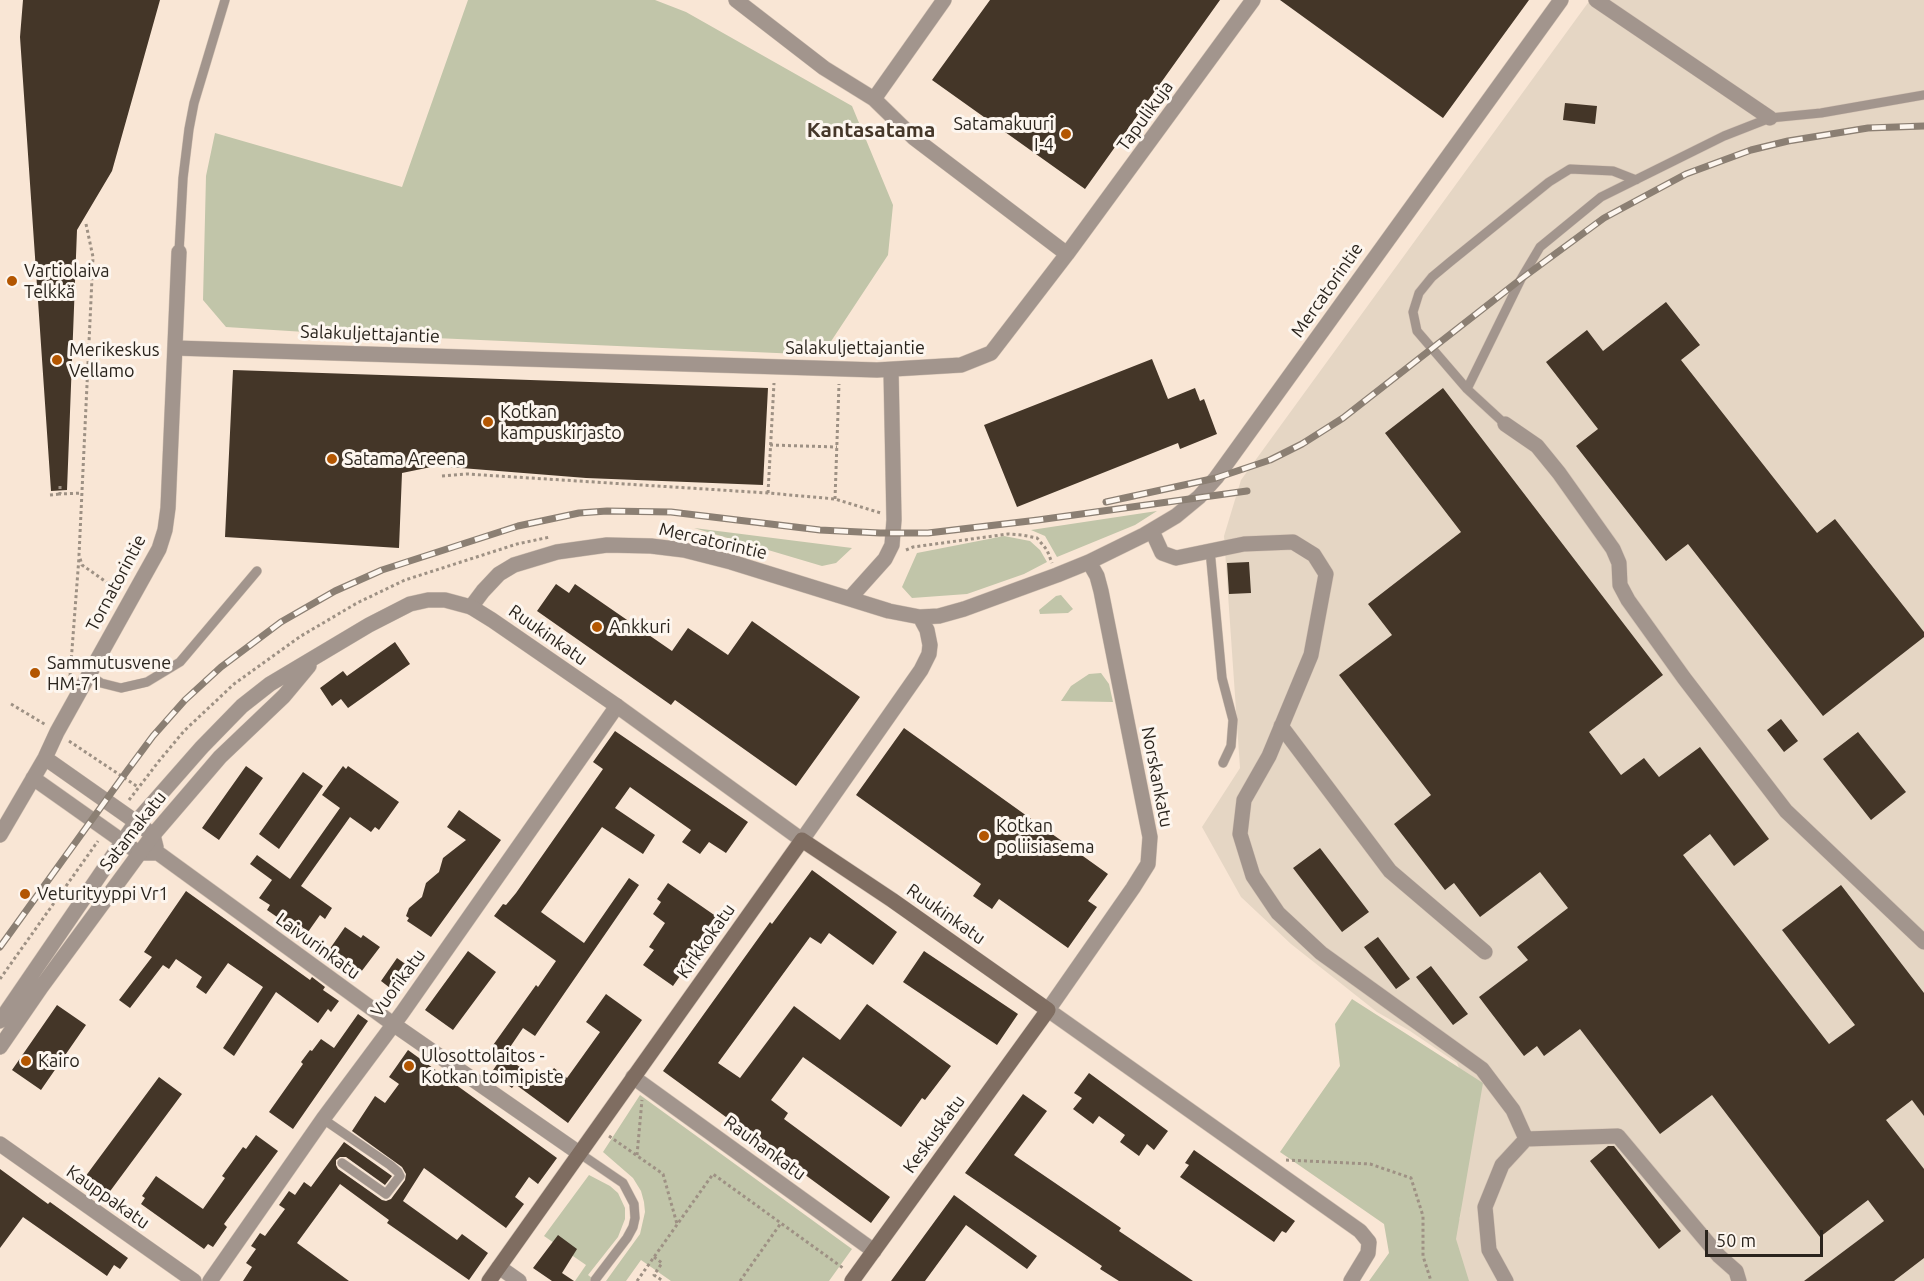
<!DOCTYPE html>
<html>
<head>
<meta charset="utf-8">
<style>
	body { margin:0 }
	#map { position:relative; width:1924px; height:1281px; overflow:hidden; background:#f9e6d5; font-family:Ubuntu,sans-serif }
	canvas { display:block }
	.scale { position:absolute; left:1705px; top:1230px; width:118px; height:27px; box-sizing:border-box; border:3px solid #2a241d; border-top:0; padding-left:8px; font-size:18px; line-height:21px; white-space:nowrap; color:#2a241d; -webkit-text-stroke:4px #fdf6ef; paint-order:stroke }
</style>
</head>
<body>
<div id="map">
<canvas width="1924" height="1281"></canvas>
<div class="scale">50 m</div>
</div>
<script>
const c = document.querySelector('canvas').getContext('2d');
c.lineJoin = 'round';
function paint(path, color) { c.fillStyle = color; c.fill(path, 'evenodd'); }
const toPath = rows => new Path2D(rows.map(r => 'M' + r).join(''));
function strokePath(path, color, width, dash) { c.strokeStyle = color; c.lineWidth = width; c.lineCap = dash ? 'butt' : 'round'; c.setLineDash(dash || []); c.stroke(path); }
function write(font, color, halo, rows, align = 'center') {
  c.font = font + ' Ubuntu,sans-serif'; c.lineWidth = 6; c.setLineDash([]); c.textBaseline = 'middle'; c.strokeStyle = halo; c.fillStyle = color; for (const [text, x, y, turn = 0] of rows) {
    c.save(); c.translate(x, y); c.rotate((+turn || 0) * Math.PI / 180); c.textAlign = isNaN(turn) ? turn : align; if (halo) c.strokeText(text, 0, 0); c.fillText(text, 0, 0); c.restore();
  }
}
const industrial = toPath([
	[1590,0,1924,0,1924,1281,1466,1281,1447,1231,1460,1218,1469,1091,1457,1063,1410,1031,1377,1012,1291,944,1241,897,1202,827,1240,768,1224,536,1241,480]
]);
const green = toPath([
	[468,0,655,0,686,12,852,106,893,205,888,255,822,355,321,333,226,327,203,300,206,176,215,133,402,187],
	[1157,511,1135,525,1057,557,1045,536,1031,530],
	[694,528,852,548,836,563,822,566],
	[1004,536,1030,541,1040,550,1047,562,1024,574,967,594,912,598,902,587,917,553],
	[1061,595,1073,609,1068,613,1040,614,1039,610,1056,596],
	[1101,673,1109,684,1113,702,1061,701,1071,686,1089,674],
	[1352,999,1483,1083,1456,1239,1469,1281,1369,1281,1389,1253,1384,1224,1280,1152,1340,1066,1335,1024],
	[640,1095,852,1249,829,1281,671,1281,641,1260,626,1281,606,1281,640,1234,645,1212,644,1202,641,1191,633,1178,603,1152],
	[589,1175,610,1186,618,1193,625,1208,625,1219,618,1237,588,1275,596,1281,575,1281,586,1265,544,1236]
]);
const building = toPath([
	[23,0,160,0,112,171,77,230,67,490,51,491,20,37],
	[990,0,1220,0,1085,189,932,80],
	[1280,0,1529,0,1443,118],
	[1565,103,1597,106,1595,124,1563,120],
	[1666,302,1700,345,1681,360,1817,533,1835,519,1924,632,1924,637,1823,716,1688,544,1666,561,1576,446,1598,429,1546,362,1587,330,1603,351],
	[1152,359,1168,399,1195,388,1200,401,1204,399,1217,434,1180,449,1178,443,1017,507,984,425],
	[233,370,768,388,763,485,586,478,436,466,402,473,399,548,225,537],
	[1443,388,1663,675,1589,732,1621,775,1644,758,1659,777,1700,747,1769,839,1734,866,1710,834,1683,855,1829,1044,1855,1025,1782,930,1841,885,1924,993,1924,1116,1912,1100,1886,1120,1924,1169,1924,1258,1894,1281,1804,1281,1884,1221,1868,1200,1820,1237,1712,1095,1660,1134,1580,1029,1544,1056,1537,1046,1524,1056,1479,997,1528,960,1517,947,1568,908,1540,872,1480,917,1454,883,1445,890,1394,824,1431,795,1339,675,1392,635,1368,604,1461,532,1385,433],
	[1249,562,1251,593,1229,594,1227,563],
	[556,584,569,593,575,584,672,651,688,628,728,655,752,621,860,697,796,786,675,700,671,705,537,611],
	[395,642,410,664,348,708,341,699,332,706,320,688,343,671,347,676],
	[1781,719,1798,741,1784,752,1767,730],
	[904,728,1108,874,1088,901,1097,907,1068,948,999,899,992,909,973,896,981,884,856,795],
	[615,731,748,822,726,853,709,842,700,854,682,842,691,830,630,787,615,808,655,835,643,854,602,827,541,912,584,943,629,878,639,885,535,1036,523,1028,504,1056,543,1083,554,1068,567,1078,600,1032,586,1022,606,994,642,1020,568,1123,515,1084,512,1088,491,1073,498,1063,486,1055,536,985,538,987,556,961,494,916,503,904,506,905,516,893,603,769,593,762],
	[1858,732,1906,792,1871,820,1823,759],
	[246,766,263,778,219,840,202,828],
	[343,766,346,769,348,766,399,802,379,830,375,827,371,832,350,817,301,886,332,908,325,919,320,915,308,932,303,928,300,933,267,910,270,905,259,898,272,880,250,864,257,855,290,879,340,808,322,795],
	[303,772,323,786,279,849,259,834],
	[459,810,501,840,431,937,407,921,409,918,406,916,409,908,422,897,426,883,439,872,443,858,466,840,447,827],
	[1320,848,1369,912,1342,932,1293,868],
	[812,870,897,932,873,965,829,933,821,944,810,937,718,1063,740,1078,794,1006,840,1040,867,1004,951,1066,925,1100,922,1098,901,1127,803,1057,771,1100,788,1113,784,1119,890,1197,871,1223,663,1071,770,922,772,924],
	[668,883,720,919,673,986,643,965,654,950,649,947,665,923,653,914,661,902,657,899],
	[186,891,310,980,312,977,325,987,323,990,339,1001,331,1012,328,1009,318,1023,276,992,234,1056,223,1048,263,987,228,963,206,994,196,987,202,977,176,959,169,969,163,965,130,1008,119,1000,152,957,144,952],
	[345,927,361,938,363,935,380,947,361,972,329,950],
	[1378,937,1410,979,1396,989,1364,947],
	[468,951,496,972,453,1030,425,1010],
	[924,951,1018,1014,997,1045,903,982],
	[397,958,411,968,394,991,381,981],
	[1431,966,1468,1014,1453,1025,1416,977],
	[57,1005,86,1025,41,1090,12,1070],
	[358,1014,368,1021,293,1129,269,1112,303,1064,301,1062,310,1050,312,1051,321,1039,334,1048],
	[408,1050,557,1158,538,1184,529,1177,515,1197,524,1204,506,1228,424,1168,403,1201,457,1240,462,1234,488,1253,469,1280,387,1223,389,1220,340,1184,297,1243,349,1281,243,1281,252,1267,246,1263,256,1249,251,1246,260,1233,265,1236,285,1209,279,1205,289,1191,295,1195,304,1182,311,1187,344,1142,392,1176,385,1185,346,1157,340,1157,336,1160,336,1165,338,1169,382,1200,386,1201,391,1199,405,1180,406,1174,402,1167,352,1131,375,1096,385,1103,399,1084,389,1077],
	[1089,1073,1168,1131,1154,1150,1147,1144,1139,1156,1120,1142,1125,1135,1099,1116,1093,1124,1073,1109,1082,1098,1074,1093],
	[159,1077,182,1094,108,1194,85,1177],
	[1023,1094,1047,1111,1014,1155,1121,1228,1119,1231,1193,1281,1119,1281,1100,1269,1102,1266,965,1173],
	[256,1135,278,1151,224,1224,227,1227,213,1247,208,1244,204,1249,141,1204,145,1198,142,1196,156,1176,203,1209,225,1178,222,1176,243,1147,246,1149],
	[1608,1146,1614,1146,1681,1231,1659,1249,1590,1161],
	[1194,1150,1295,1221,1286,1233,1282,1231,1274,1242,1180,1177,1189,1165,1185,1163],
	[0,1169,48,1204,50,1202,128,1258,120,1269,114,1265,107,1276,23,1217,0,1248],
	[954,1195,1037,1256,1027,1269,966,1225,925,1281,891,1281],
	[558,1235,577,1249,562,1273,574,1281,552,1281,533,1268]
]);
const path = toPath([
	[86,224,93,257,79,555,82,565,115,588,115,597],
	[770,445,837,447],
	[442,476,467,474,768,493,835,499,881,513],
	[60,486,60,494,82,493],
	[768,493,774,383],
	[50,495,60,494],
	[835,499,839,384],
	[906,550,913,547,1008,534,1022,535,1037,538,1047,550,1052,563],
	[70,676,79,557],
	[11,704,46,725],
	[69,741,138,787],
	[129,800,159,761,184,731,234,684,301,636,357,603,405,580,517,544,550,537],
	[0,979,98,841],
	[609,1136,663,1174,677,1224],
	[637,1155,642,1100],
	[1286,1160,1370,1164,1411,1178,1423,1216,1423,1256,1431,1281],
	[654,1257,662,1263,654,1275,663,1281],
	[637,1281,713,1174,843,1268],
	[740,1281,781,1223]
]);
const service = toPath([
	[179,252,183,178,189,129,194,103,225,0],
	[1467,389,1417,331,1413,312,1419,293,1432,277,1450,262,1549,182,1570,169,1613,171,1636,180],
	[1505,424,1467,389,1521,279,1540,247,1601,197,1724,136,1770,118,1821,113,1924,95],
	[1210,550,1222,678,1233,720,1231,746,1223,763],
	[89,675,101,683,121,688,147,682,180,662,257,571],
	[323,1119,390,1165,398,1172,400,1176,386,1194,342,1163],
	[579,1153,623,1183,634,1204,635,1218,633,1227,627,1238,595,1280]
]);
const minor = toPath([
	[1596,0,1770,118],
	[874,99,944,0],
	[1067,254,1253,0],
	[175,348,877,370,961,365,991,353,1067,254,914,138,874,99,824,68,736,0],
	[1505,424,1537,446,1559,473,1613,549,1619,563,1620,585,1628,600,1684,678,1786,811,1924,942],
	[1152,531,1162,553,1176,558,1244,544,1293,542,1314,555,1326,574,1311,655,1269,756,1244,800,1240,834,1253,876,1278,913,1321,953,1482,1069,1513,1110,1526,1139,1618,1136,1719,1256,1736,1271,1739,1281],
	[1089,562,1097,576,1101,591,1150,837,1148,864,1133,888,1048,1010,1360,1231,1369,1242,1368,1253,1351,1281],
	[850,598,885,559,892,545,894,520,891,370],
	[471,607,483,591,499,574,514,565,557,552,607,545,651,546,684,550,731,562,889,611,920,617,939,616,964,609,1057,575,1089,562,1144,535,1176,516,1199,497,1216,478,1561,0],
	[1281,726,1390,871,1485,952],
	[45,758,136,822,153,835,156,847],
	[33,778,139,853,158,853,393,1024,579,1153],
	[0,835,45,758,57,732,159,549,165,530,168,508,179,252],
	[802,840,921,670,929,654,930,645,927,630,920,617],
	[633,1077,874,1251],
	[0,1144,194,1281],
	[499,1267,519,1281],
	[210,1281,323,1119,402,1013,617,706],
	[1506,1281,1489,1250,1485,1207,1502,1165,1526,1139]
]);
const tertiary = toPath([
	[0,1021,136,822,202,747,242,706,270,684,369,625,410,604,428,600,445,600,471,607,492,620,617,706,802,840],
	[0,1047,42,986,153,835,220,757,284,696,309,666]
]);
const secondary = toPath([
	[489,1281,802,840,892,900,1048,1010,852,1281]
]);
const rail = toPath([
	[1106,502,1216,478,1270,460,1302,444,1343,418,1521,279,1604,218,1686,174,1751,150,1788,141,1868,128,1924,126],
	[0,947,127,771,153,736,185,700,221,667,281,622,335,591,382,570,518,526,579,513,607,511,671,512,820,530,880,533,928,533,1038,520,1247,491]
]);
const markers = [
	[1066,134,6,"#b35601"],
	[12,281,6,"#b35601"],
	[57,360,6,"#b35601"],
	[488,422,6,"#b35601"],
	[332,459,6,"#b35601"],
	[597,627,6,"#b35601"],
	[35,673,6,"#b35601"],
	[984,836,6,"#b35601"],
	[25,894,6,"#b35601"],
	[26,1061,6,"#b35601"],
	[409,1066,6,"#b35601"]
];
const streetNames = [
	["Tapulikuja",1145,116,-54],
	["Mercatorintie",1327,290,-55],
	["Salakuljettajantie",370,334,2],
	["Salakuljettajantie",855,348],
	["Mercatorintie",713,541,13],
	["Tornatorintie",116,583,-62],
	["Ruukinkatu",548,635,35],
	["Norskankatu",1157,777,79],
	["Satamakatu",133,831,-52],
	["Ruukinkatu",946,914,35],
	["Kirkkokatu",706,941,-55],
	["Laivurinkatu",318,946,36],
	["Vuorikatu",398,983,-54],
	["Keskuskatu",934,1134,-54],
	["Rauhankatu",765,1148,36],
	["Kauppakatu",108,1197,35]
];
const poiNames = [
	["Satamakuuri",1054,124,"right"],
	["I-4",1054,145,"right"],
	["Vartiolaiva",24,271],
	["Telkkä",24,292],
	["Merikeskus",69,350],
	["Vellamo",69,371],
	["Kotkan",500,412],
	["kampuskirjasto",500,433],
	["Satama Areena",344,459],
	["Ankkuri",609,627],
	["Sammutusvene",47,663],
	["HM-71",47,684],
	["Kotkan",996,826],
	["poliisiasema",996,847],
	["Veturityyppi Vr1",37,894],
	["Ulosottolaitos -",421,1056],
	["Kotkan toimipiste",421,1077],
	["Kairo",38,1061]
];
const quarterNames = [
	["Kantasatama",871,130]
];
paint(industrial, '#e5d6c4');
paint(green, '#c1c5a9');
paint(building, '#443628');
strokePath(service, '#d4c3b4', 10);
strokePath(minor, '#d4c3b4', 16);
strokePath(tertiary, '#d4c3b4', 16);
strokePath(secondary, '#d4c3b4', 16);
strokePath(path, '#9e9184', 3, [3, 3]);
strokePath(service, '#a2958d', 9);
strokePath(minor, '#a2958d', 15);
strokePath(tertiary, '#a2958d', 15);
strokePath(secondary, '#7f6d61', 15);
strokePath(rail, '#8b7f73', 7);
strokePath(rail, '#fdf6ef', 4.5, [14]);
for (const [x, y, r, color] of markers) { const dot = new Path2D(); dot.arc(x, y, r, 0, 2 * Math.PI); c.fillStyle = color; c.fill(dot); strokePath(dot, '#fdf6ef', 2); }
write('18px', '#2a241d', '#fdf6ef', streetNames);
write('18px', '#2a241d', '#fdf6ef', poiNames, 'left');
write('bold 21px', '#453729', '#fdf6ef', quarterNames);
</script>
</body>
</html>
